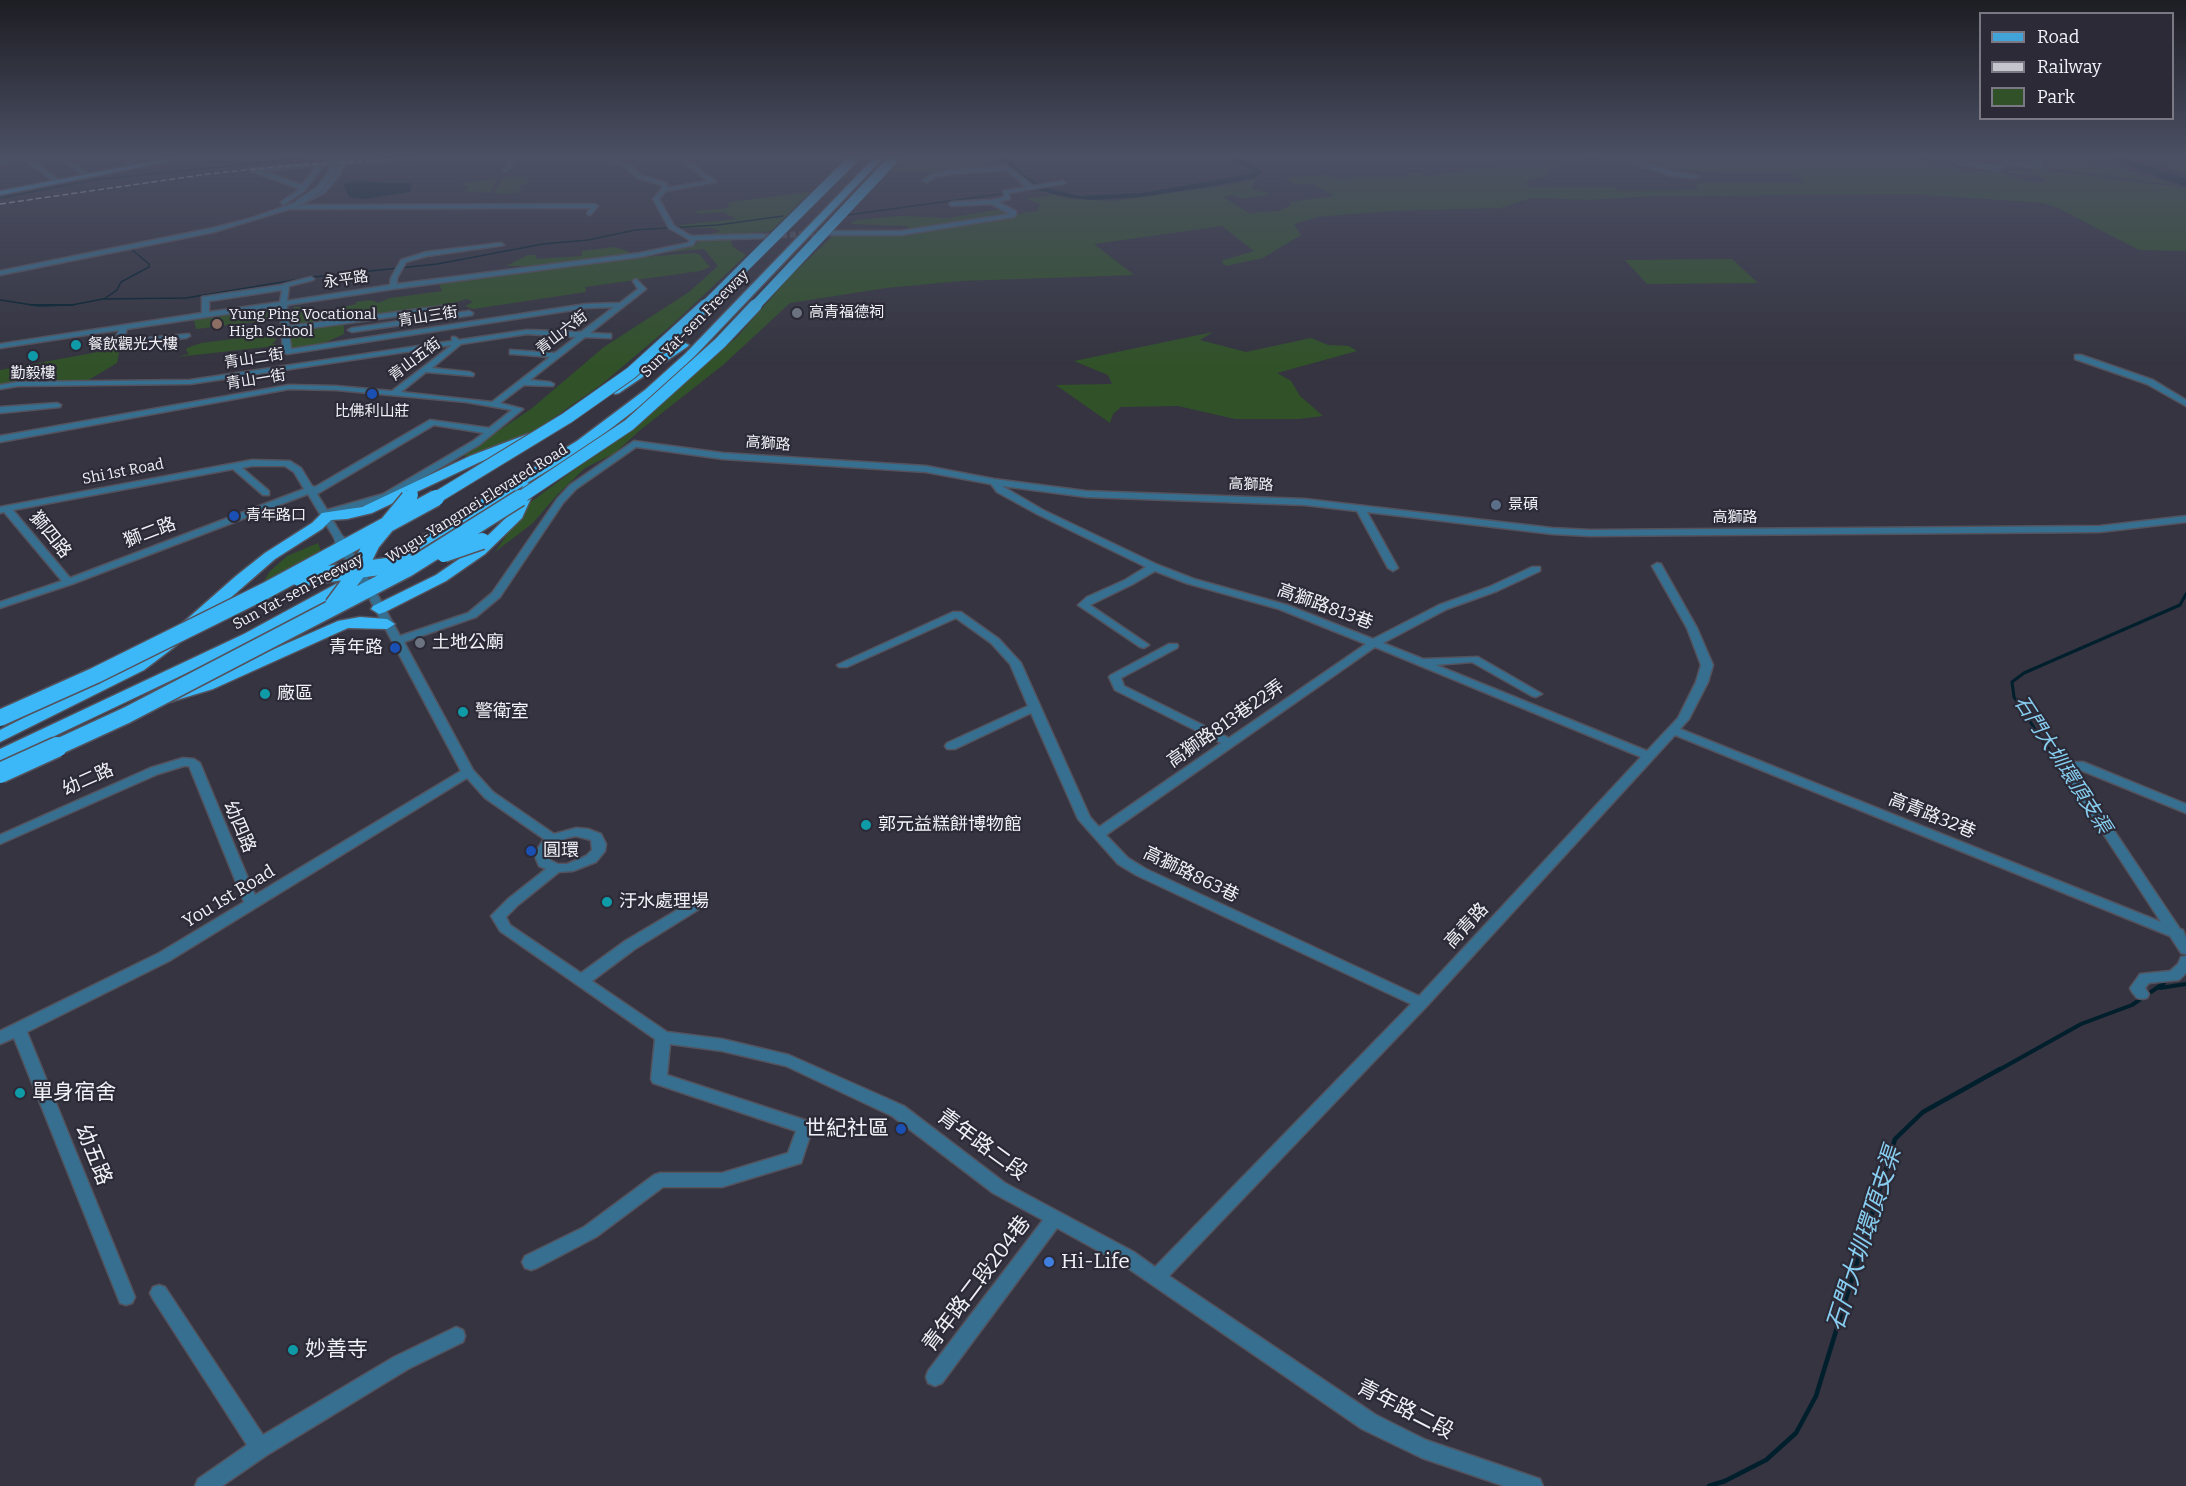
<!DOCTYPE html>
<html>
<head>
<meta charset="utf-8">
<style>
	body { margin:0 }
	#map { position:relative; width:2186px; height:1486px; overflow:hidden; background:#353440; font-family:Bitter,serif }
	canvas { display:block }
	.legend { position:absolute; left:1979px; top:12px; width:195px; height:108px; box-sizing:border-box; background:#2b2a36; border:2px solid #7a7983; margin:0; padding:8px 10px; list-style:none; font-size:18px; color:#f0f0f7 }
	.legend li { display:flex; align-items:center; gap:12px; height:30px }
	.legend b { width:30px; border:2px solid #7a7983 }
</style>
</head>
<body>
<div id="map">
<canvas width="2186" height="1486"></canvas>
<ul class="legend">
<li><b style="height:8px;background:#41a3d8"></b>Road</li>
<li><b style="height:8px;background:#c5c5cd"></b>Railway</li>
<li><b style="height:16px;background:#315229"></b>Park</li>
</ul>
</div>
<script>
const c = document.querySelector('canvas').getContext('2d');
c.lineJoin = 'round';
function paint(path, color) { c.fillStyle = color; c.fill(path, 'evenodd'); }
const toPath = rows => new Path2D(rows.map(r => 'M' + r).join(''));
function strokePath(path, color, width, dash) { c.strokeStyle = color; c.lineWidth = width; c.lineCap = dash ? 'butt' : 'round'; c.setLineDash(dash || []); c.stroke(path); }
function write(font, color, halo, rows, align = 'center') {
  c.font = font + ' Bitter,"Noto Sans TC",serif'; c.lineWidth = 4.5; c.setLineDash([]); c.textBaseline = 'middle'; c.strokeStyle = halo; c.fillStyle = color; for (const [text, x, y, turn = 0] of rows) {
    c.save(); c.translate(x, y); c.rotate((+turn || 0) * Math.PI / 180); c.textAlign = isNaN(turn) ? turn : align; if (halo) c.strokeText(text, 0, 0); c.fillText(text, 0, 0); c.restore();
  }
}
const green = toPath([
	[902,156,985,156,1002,161,1007,167,938,172,886,171],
	[1639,156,1879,156,1930,160,1937,164,1954,166,1960,171,1997,171,2028,182,2045,182,2047,180,2036,175,2006,173,2010,171,2031,172,2035,169,2186,188,2186,251,2139,250,2060,209,2043,203,1914,194,1655,196,1589,200,1532,198,1500,208,1390,211,1317,217,1294,224,1301,235,1263,258,1226,266,1221,261,1254,251,1222,226,1094,244,1134,275,961,281,886,288,790,303,723,365,639,431,615,453,585,468,557,495,533,523,495,552,528,504,640,421,737,337,790,276,833,236,893,236,910,233,908,226,851,224,856,220,900,216,949,218,1001,209,1018,214,1037,211,1040,204,1025,198,1051,196,1045,193,1071,199,1113,201,1222,186,1255,179,1252,189,1271,194,1245,199,1231,195,1223,197,1249,213,1279,211,1291,205,1289,202,1334,196,1314,184,1294,184,1286,178,1326,175,1341,179,1358,177,1412,177,1407,173,1417,172,1423,173,1421,177,1466,170,1592,159,1602,160,1549,169,1548,175,1525,182,1528,187,1614,187,1618,191,1698,190,1696,187,1699,183,1806,183,1792,173,1720,173,1668,169,1645,161],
	[2043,156,2075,156,2181,186,2041,167],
	[2186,157,2186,174,2139,159],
	[520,176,532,181,520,186,521,189,516,193,494,193,504,177],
	[498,178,490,193,463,191,470,187,462,184],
	[810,192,771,231,696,238,721,231,711,228,680,228,680,225,737,219,726,214,726,212,699,214,694,211,728,208,729,202],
	[730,239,733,247,746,255,673,324,602,384,529,435,470,457,463,455,531,409,604,347,689,292,718,266,704,249,650,254,695,245,699,241],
	[615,247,627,251,631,255,530,269,524,266,506,266,528,255,535,255,537,259,582,256,582,251],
	[694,253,699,254,710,267,700,271,585,287,586,292,473,309,465,306,473,302,467,299,442,306,292,327,294,307,313,307,319,312,329,311,356,304,356,302,371,300,378,303,390,298,442,291,439,284,632,258],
	[1732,259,1758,283,1647,284,1625,260],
	[272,309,271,320,196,329,194,320],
	[344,322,344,334,322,344,290,350,290,331],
	[1213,332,1200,340,1246,352,1311,338,1328,345,1349,346,1357,351,1277,373,1291,381,1300,396,1323,416,1299,419,1235,419,1178,406,1121,407,1113,414,1110,423,1056,385,1112,384,1108,375,1074,361],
	[265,335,277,339,272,344,276,344,275,346,177,357,189,354,186,350,187,348,201,343],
	[120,348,117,363,87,381,20,382,0,386,0,370],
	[318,543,323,556,299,570,264,581,270,571,287,556]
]);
const water = toPath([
	[987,156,1000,156,1014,162,1023,174,1044,187,1079,196,1142,193,1245,175,1254,171,1226,156,1237,156,1263,172,1255,178,1219,185,1141,197,1093,200,1072,198,1036,190,1018,177,1008,164],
	[2106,156,2120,156,2186,179,2186,186,2160,178],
	[360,180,385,183,412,183,410,192,364,199,349,197,343,184]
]);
const streamFar4 = toPath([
	[1020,191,1037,189],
	[0,198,93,180,325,156],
	[848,215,1007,193],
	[104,299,117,290,121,282,149,267,149,264,130,248],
	[0,300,39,306,72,305,103,299,186,298,313,277,437,264,543,244,588,240,635,230,718,225,783,216]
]);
const streamFar3 = toPath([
	[31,305,73,305]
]);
const streamFar2 = toPath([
	[2048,749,2014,697,2012,682,2024,673,2180,605,2186,594]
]);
const streamFar1 = toPath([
	[2047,747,2065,775],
	[2160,988,2186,984],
	[1997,1071,2081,1024,2132,1005,2164,983]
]);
const stream = toPath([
	[1709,1486,1725,1481,1766,1460,1796,1433,1816,1396,1895,1139,1923,1112,2000,1069]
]);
const minorTunnel = toPath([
	[763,236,829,233]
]);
const minor = toPath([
	[27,156,33,156,31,159,60,181,60,183,56,183,25,160,0,164,0,160,27,156],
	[56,156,63,156,87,173,82,174,56,156],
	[125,156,131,156,135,168,131,168,125,156],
	[473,156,344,164,340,175,324,193,301,205,595,204,598,206,590,215,587,213,591,208,289,209,214,232,0,275,0,271,213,228,252,218,297,202,320,191,334,175,338,164,323,166,304,191,283,205,281,202,300,189,251,171,251,169,383,157,473,156],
	[316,166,302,185,262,171,316,166],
	[512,156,518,156,507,171,503,171,512,156],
	[592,156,601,156,629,165,642,176,667,183,667,188,708,181,682,161,687,160,716,182,666,191,659,199,674,226,691,236,763,234,766,236,763,238,696,240,693,245,640,257,393,289,287,305,289,326,451,305,455,307,451,309,289,331,291,349,586,304,620,303,638,289,633,281,636,279,646,289,590,333,608,334,611,334,611,338,585,337,530,380,550,382,554,384,553,386,524,385,500,403,523,409,479,445,389,498,330,516,344,539,342,541,336,541,308,494,72,584,0,608,0,602,62,581,4,512,0,513,0,507,252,460,290,461,301,468,312,486,315,487,430,420,489,428,512,410,466,402,336,390,289,389,0,442,0,436,289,385,336,386,392,391,452,345,190,384,18,386,0,389,0,385,18,382,190,380,452,341,452,337,455,337,459,340,527,330,581,332,614,307,586,308,287,354,283,352,280,306,127,329,123,340,189,334,190,336,186,338,118,345,114,343,119,330,0,348,0,344,202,313,202,297,282,285,284,284,311,277,314,279,313,280,289,286,287,301,390,285,391,278,401,260,426,252,501,243,504,245,427,256,406,262,397,278,397,284,640,253,688,243,690,240,669,228,653,199,661,190,662,185,638,178,625,167,592,156],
	[282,290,280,302,209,312,209,301,282,290],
	[527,334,576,337,555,353,510,350,510,354,513,354,550,357,492,402,401,392,426,372,473,376,474,374,470,372,432,368,461,344,527,334],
	[434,425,484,433,473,441,383,494,327,510,317,494,434,425],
	[252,466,285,466,294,472,304,489,70,578,13,510,233,469,263,495,269,495,269,491,242,468,252,466],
	[1612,156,1621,156,1673,172,1699,176,1696,178,1672,176,1612,156],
	[2035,156,2041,156,2041,168,2005,165,1999,170,1957,164,1960,162,1998,166,2004,161,2036,165,2035,156],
	[2129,156,2176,156,2173,158,2132,158,2129,156],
	[1007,166,1033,186,1063,181,1066,183,1009,193,1010,199,998,202,1016,211,1016,215,1013,217,901,235,829,235,826,233,829,231,901,231,1010,214,991,204,952,206,949,204,952,202,992,200,1005,197,1003,191,1027,187,1006,170,950,174,935,177,927,182,922,181,931,175,950,170,1007,166],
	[469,311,473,313,472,315,352,332,348,330,352,328,469,311],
	[2075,355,2081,355,2153,380,2186,400,2186,406,2147,384,2075,359,2075,355],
	[57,403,61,405,60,407,0,413,0,407,57,403],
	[634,441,723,453,926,466,994,479,1086,491,1305,499,1552,528,1590,530,2100,526,2186,516,2186,522,2100,532,1590,536,1552,534,1367,512,1398,568,1393,571,1388,568,1357,511,1305,505,1086,497,1002,486,1043,510,1158,565,1194,579,1287,605,1373,639,1439,605,1489,587,1532,567,1540,567,1540,571,1497,591,1447,609,1383,643,1423,659,1478,657,1542,694,1536,697,1532,696,1472,662,1436,665,1647,751,1678,718,1696,682,1701,665,1687,628,1652,566,1657,563,1661,564,1697,628,1713,665,1708,682,1689,719,1680,729,2161,922,2059,766,2065,762,2083,762,2186,804,2186,813,2078,769,2073,769,2180,929,2183,930,2186,938,2186,954,2181,953,2170,936,1675,735,1426,1007,1169,1276,1376,1415,1426,1440,1540,1479,1543,1486,1504,1486,1422,1458,1362,1429,1122,1264,1057,1228,942,1383,935,1386,928,1383,926,1377,928,1371,1043,1220,993,1193,892,1116,786,1066,722,1051,670,1044,667,1075,811,1122,813,1127,801,1163,722,1187,663,1187,596,1237,537,1268,531,1270,525,1268,522,1262,525,1256,584,1227,654,1175,660,1173,722,1173,788,1153,796,1131,653,1083,651,1079,655,1039,500,931,491,916,508,899,546,869,539,866,534,854,544,839,485,798,467,778,169,961,27,1032,135,1297,132,1303,126,1305,120,1303,14,1038,0,1044,0,1031,159,953,244,902,189,766,184,766,158,774,0,844,0,835,150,768,183,758,194,759,200,763,255,895,461,771,367,594,368,592,376,592,400,636,468,613,492,593,557,499,570,485,634,441],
	[636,447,723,459,926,472,991,484,997,492,1037,514,1146,567,1125,580,1087,597,1078,605,1140,647,1144,648,1149,645,1090,605,1133,584,1155,571,1186,583,1279,609,1366,644,1229,738,1124,686,1121,678,1177,648,1178,646,1177,644,1169,644,1111,675,1109,677,1115,690,1221,743,1099,827,1090,817,1021,663,999,639,961,612,953,612,837,665,839,667,847,667,956,618,991,643,1010,664,1028,706,947,743,945,746,947,749,955,749,1031,713,1078,819,1118,864,1136,875,1411,1004,1155,1267,1134,1252,1005,1183,904,1106,789,1055,722,1039,667,1032,592,981,635,949,704,906,706,903,704,900,694,900,625,941,581,973,510,925,506,917,518,905,559,872,573,871,596,862,605,851,606,844,601,834,588,829,576,828,554,834,493,792,473,770,404,642,476,617,500,597,563,503,576,489,636,447],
	[1375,647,1641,757,1419,996,1146,869,1128,858,1106,835,1375,647],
	[576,836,591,840,592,850,586,856,567,864,558,864,550,860,548,854,552,846,567,838,576,836],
	[2186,956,2186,973,2179,980,2149,983,2145,988,2149,994,2147,998,2142,999,2137,998,2132,992,2130,988,2140,974,2170,971,2178,964,2181,957,2186,956],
	[159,1285,165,1287,263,1435,394,1357,456,1327,463,1330,465,1336,463,1342,408,1369,267,1455,222,1486,195,1486,198,1479,247,1445,153,1299,150,1293,153,1287,159,1285]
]);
const major = toPath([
	[181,156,195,156,0,195,0,191,181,156]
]);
const highway = toPath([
	[876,156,885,156,693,358,653,396,587,447,527,483,534,484,536,487,522,518,485,554,446,581,385,612,379,614,371,609,373,606,436,575,475,548,511,513,523,486,412,554,256,640,0,762,0,749,244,634,402,548,577,441,645,390,685,354,876,156],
	[683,342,689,345,687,347,619,393,615,394,609,390,683,342],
	[528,434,533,435,535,438,533,441,480,462,372,513,347,519,331,520,322,529,275,559,173,648,144,670,0,742,0,730,132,662,161,642,236,576,265,553,312,523,322,513,362,507,470,456,528,434],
	[360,617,387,619,395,624,387,629,348,628,213,689,170,702,164,701,161,697,164,693,201,681,338,621,360,617]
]);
const rail = toPath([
	[0,204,208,174,284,166,446,156]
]);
const minorBridgeFar1 = toPath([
	[298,203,319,189,331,173,338,156]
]);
const minorBridge = toPath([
	[339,539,372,594]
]);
const highwayBridgeFar3 = toPath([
	[705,306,856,156],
	[755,306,896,156]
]);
const highwayBridgeFar2 = toPath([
	[408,499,412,495],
	[434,499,567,418,631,373,706,305],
	[518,499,629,425,720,343,756,305]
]);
const highwayBridgeFar1 = toPath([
	[444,554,482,541],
	[299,578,409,563],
	[333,605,358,571,372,543,409,498],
	[0,718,96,675,265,591,436,498],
	[53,749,127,715,407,569,520,498]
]);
const highwayBridge = toPath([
	[0,773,57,747]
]);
const markers = [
	[797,313,6,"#6b7280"],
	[217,324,6,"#8d6e63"],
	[76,345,6,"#0f9aa8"],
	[33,356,6,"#0f9aa8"],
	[372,394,6,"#1a4fb4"],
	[1496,505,6,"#5c6f8a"],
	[234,516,6,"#1a4fb4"],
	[420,643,6,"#6b7280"],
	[395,648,6,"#1a4fb4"],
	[265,694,6,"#0f9aa8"],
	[463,712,6,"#0f9aa8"],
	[866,825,6,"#0f9aa8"],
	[531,851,6,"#1a4fb4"],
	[607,902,6,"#0f9aa8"],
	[20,1093,6,"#0f9aa8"],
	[901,1129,6,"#1a4fb4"],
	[1049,1262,6,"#3f7fe0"],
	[293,1350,6,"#0f9aa8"]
];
const farStreetnames = [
	["永平路",346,280,-8],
	["青山三街",428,317,-9],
	["Sun Yat-sen Freeway",695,324,-45],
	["青山六街",562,333,-38],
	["青山二街",254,359,-9],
	["青山五街",415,360,-37],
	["青山一街",256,380,-9],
	["高獅路",768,444,4],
	["Shi 1st Road",123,472,-11],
	["高獅路",1251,485,2],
	["Wugu-Yangmei Elevated Road",477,504,-32],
	["高獅路",1735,518],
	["Sun Yat-sen Freeway",298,592,-28]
];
const farPoinames = [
	["高青福德祠",809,313],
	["Yung Ping Vocational",229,315],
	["High School",229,332],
	["餐飲觀光大樓",88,345],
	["勤毅樓",33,374,"center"],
	["比佛利山莊",372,412,"center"],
	["景碩",1508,505],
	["青年路口",246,516]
];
const streetNames = [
	["獅二路",150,533,-21],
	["獅四路",50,535,51],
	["高獅路813巷",1325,607,20],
	["高獅路813巷22弄",1226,724,-35],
	["幼二路",88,780,-24],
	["高青路32巷",1932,816,22],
	["幼四路",239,827,67],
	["高獅路863巷",1191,875,26],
	["You 1st Road",229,897,-31],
	["高青路",1467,926,-47]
];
const poiNames = [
	["土地公廟",432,643],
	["青年路",383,648,"right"],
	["廠區",277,694],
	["警衛室",475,712],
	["郭元益糕餅博物館",878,825],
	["圓環",543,851],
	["汙水處理場",619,902]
];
const waterNames = [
	["石門大圳環頂支渠",2062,765,57]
];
const nearPoinames = [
	["單身宿舍",32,1093],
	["世紀社區",889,1129,"right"],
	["Hi-Life",1061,1262],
	["妙善寺",305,1350]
];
const nearStreetnames = [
	["青年路二段",982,1145,36],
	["幼五路",93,1155,68],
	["青年路二段204巷",977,1284,-53],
	["青年路二段",1405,1410,27]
];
const nearWaternames = [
	["石門大圳環頂支渠",1865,1239,-72]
];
paint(green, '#315229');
paint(water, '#001f2d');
strokePath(streamFar4, '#001f2d', 1.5);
strokePath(streamFar3, '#001f2d', 2);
strokePath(streamFar2, '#001f2d', 3);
strokePath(streamFar1, '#001f2d', 4);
strokePath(stream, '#001f2d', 4.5);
strokePath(minorTunnel, '#51505b', 6, [6, 3]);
strokePath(minor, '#53525d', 3);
strokePath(major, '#53525d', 3);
strokePath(highway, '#53525d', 3);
paint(minor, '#366f8f');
paint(major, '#41a3d8');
paint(highway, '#3cb8f8');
strokePath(rail, '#c5c5cd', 1.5, [6, 3]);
strokePath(minorBridgeFar1, '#53525d', 8, []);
strokePath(minorBridge, '#53525d', 14, []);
strokePath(highwayBridgeFar3, '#53525d', 11, []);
strokePath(highwayBridgeFar2, '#53525d', 14, []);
strokePath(highwayBridgeFar1, '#53525d', 19, []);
strokePath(highwayBridge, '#53525d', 23, []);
strokePath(minorBridgeFar1, '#366f8f', 6);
strokePath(minorBridge, '#366f8f', 10);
strokePath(highwayBridgeFar3, '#3cb8f8', 10);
strokePath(highwayBridgeFar2, '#3cb8f8', 12);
strokePath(highwayBridgeFar1, '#3cb8f8', 16);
strokePath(highwayBridge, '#3cb8f8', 20);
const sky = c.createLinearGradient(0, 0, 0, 364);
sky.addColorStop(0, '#1d1d23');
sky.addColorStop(0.43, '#4b5064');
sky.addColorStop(1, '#4b506400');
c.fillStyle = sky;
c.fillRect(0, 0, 2186, 364);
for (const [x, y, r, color] of markers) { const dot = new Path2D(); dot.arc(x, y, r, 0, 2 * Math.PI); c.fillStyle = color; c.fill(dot); strokePath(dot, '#2b2a36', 2); }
write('15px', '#f0f0f7', '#2b2a36', farStreetnames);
write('15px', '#f0f0f7', '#2b2a36', farPoinames, 'left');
write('18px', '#f0f0f7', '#2b2a36', streetNames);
write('18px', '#f0f0f7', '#2b2a36', poiNames, 'left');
write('italic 20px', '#87cef1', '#2b2a36', waterNames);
write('21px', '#f0f0f7', '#2b2a36', nearPoinames, 'left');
write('21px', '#f0f0f7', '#2b2a36', nearStreetnames);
write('italic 24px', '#87cef1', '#2b2a36', nearWaternames);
</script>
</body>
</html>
